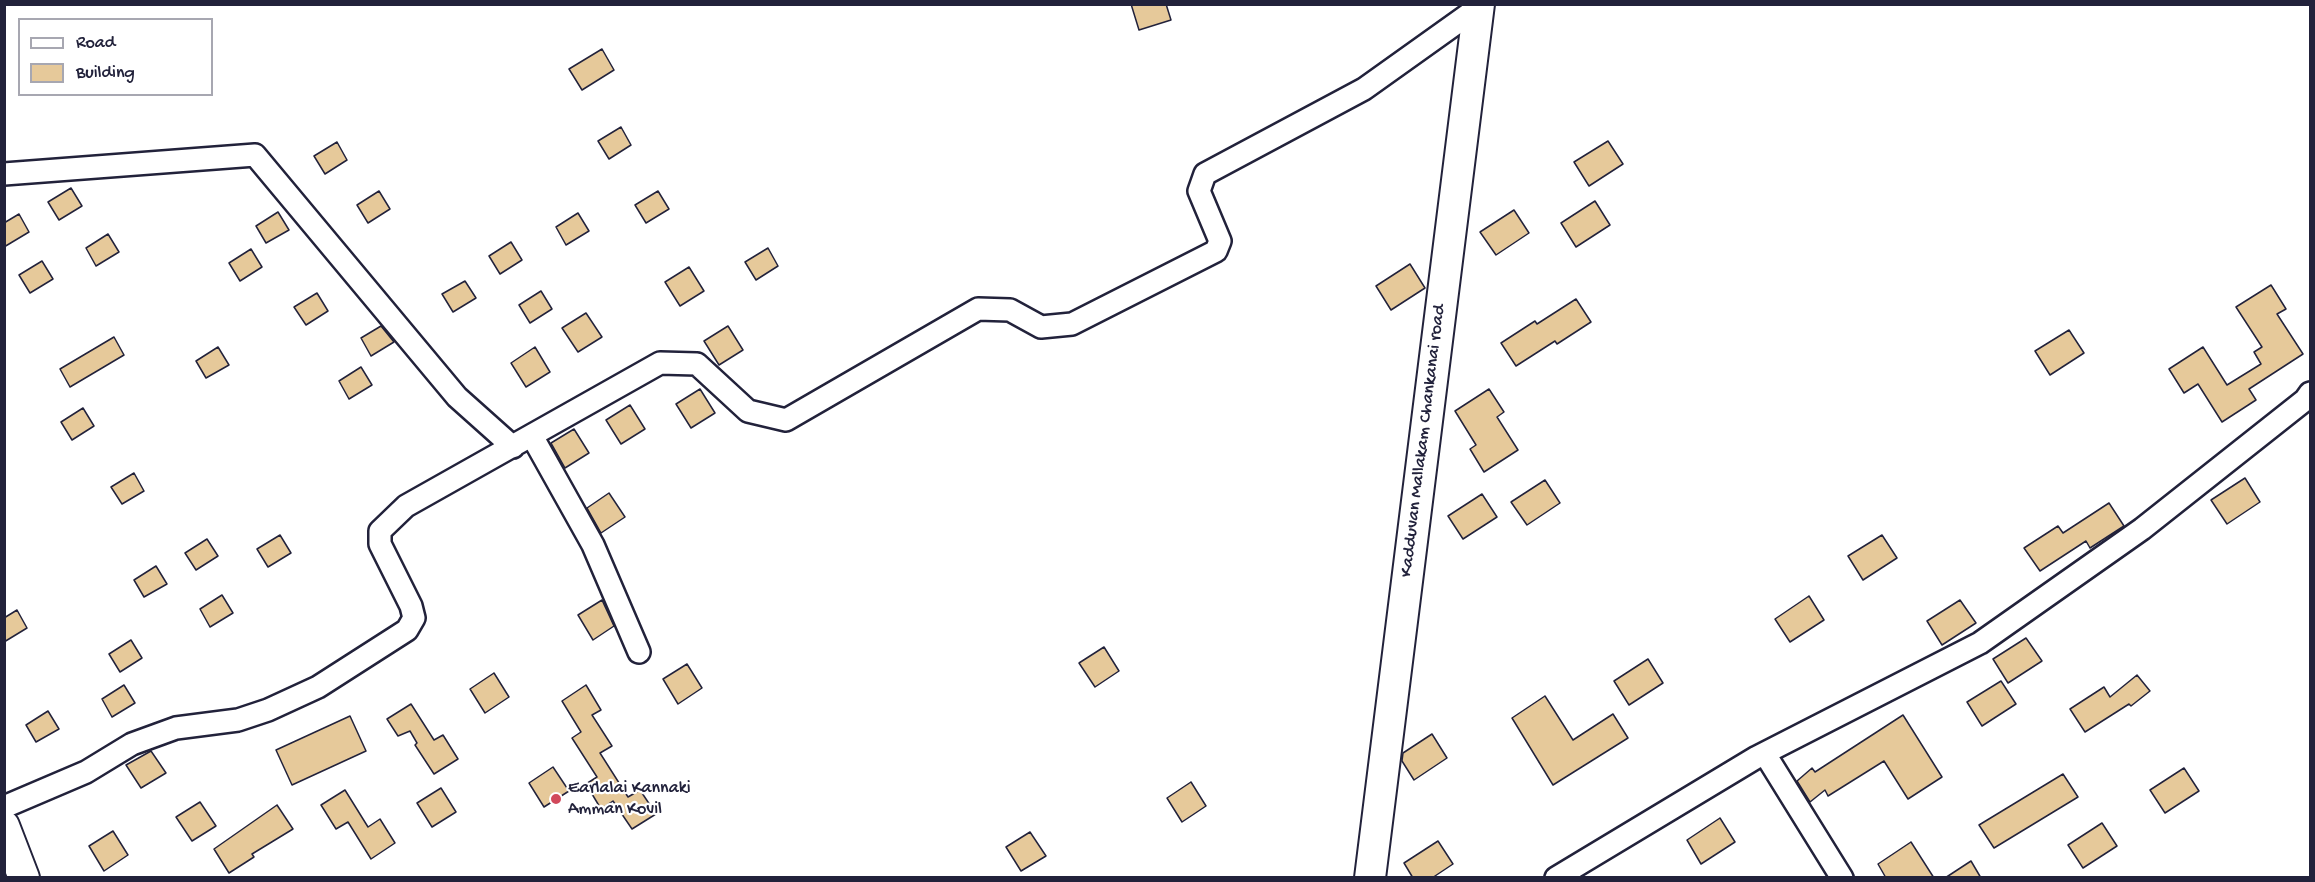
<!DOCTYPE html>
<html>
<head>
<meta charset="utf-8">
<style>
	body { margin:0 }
	#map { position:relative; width:2315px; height:882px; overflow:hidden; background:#fff; font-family:"Gochi Hand",sans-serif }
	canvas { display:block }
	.frame { position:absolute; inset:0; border:6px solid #22223b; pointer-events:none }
	.legend { position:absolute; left:18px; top:18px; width:195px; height:78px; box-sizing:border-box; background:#fff; border:2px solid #a7a7b1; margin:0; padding:8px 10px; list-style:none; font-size:18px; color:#22223b }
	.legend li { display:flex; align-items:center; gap:12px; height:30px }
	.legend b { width:30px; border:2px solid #a7a7b1 }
</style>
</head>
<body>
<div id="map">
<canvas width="2315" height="882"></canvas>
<div class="frame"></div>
<ul class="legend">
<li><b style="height:8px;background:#fff"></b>Road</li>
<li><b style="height:16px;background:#e6c99a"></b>Building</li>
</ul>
</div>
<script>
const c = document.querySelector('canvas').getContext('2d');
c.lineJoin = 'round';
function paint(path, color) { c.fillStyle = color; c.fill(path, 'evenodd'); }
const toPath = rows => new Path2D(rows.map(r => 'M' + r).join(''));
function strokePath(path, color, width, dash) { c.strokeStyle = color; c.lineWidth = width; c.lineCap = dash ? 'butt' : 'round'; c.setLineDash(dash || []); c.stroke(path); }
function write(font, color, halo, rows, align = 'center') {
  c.font = font + ' "Gochi Hand",sans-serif'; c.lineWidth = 4.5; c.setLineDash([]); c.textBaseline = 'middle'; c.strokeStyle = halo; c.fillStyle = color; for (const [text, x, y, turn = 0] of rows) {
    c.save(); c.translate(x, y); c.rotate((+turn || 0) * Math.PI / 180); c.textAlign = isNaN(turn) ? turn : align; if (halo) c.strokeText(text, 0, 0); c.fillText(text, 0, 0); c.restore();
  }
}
const building = toPath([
	[1131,4,1166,4,1171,20,1139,30,1131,4],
	[602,49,614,70,582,90,569,69,602,49],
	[621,127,631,145,609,159,598,141,621,127],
	[1608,141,1623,164,1589,186,1574,162,1608,141],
	[337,142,347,160,325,174,314,156,337,142],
	[71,188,82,206,59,220,48,202,71,188],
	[379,191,390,209,368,223,357,205,379,191],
	[658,191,669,209,646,223,635,205,658,191],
	[1595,201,1610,225,1576,247,1561,223,1595,201],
	[1514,210,1529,233,1496,255,1480,232,1514,210],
	[278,212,289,230,266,243,256,226,278,212],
	[578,213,589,231,566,245,556,227,578,213],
	[19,214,29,232,4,247,4,223,19,214],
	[108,234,119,252,96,266,86,248,108,234],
	[511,242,522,260,500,274,489,256,511,242],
	[768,248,778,266,756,280,745,262,768,248],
	[251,249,262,267,240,281,229,263,251,249],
	[42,261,53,279,30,293,19,275,42,261],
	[1410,264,1425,288,1391,310,1376,286,1410,264],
	[689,267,704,291,680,306,665,282,689,267],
	[465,281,476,298,453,312,442,294,465,281],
	[2271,285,2286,309,2277,314,2303,354,2249,389,2256,400,2222,422,2198,384,2184,393,2169,369,2203,347,2227,385,2261,364,2254,352,2262,347,2236,307,2271,285],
	[541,291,552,309,530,323,519,305,541,291],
	[317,293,328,311,306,325,294,307,317,293],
	[1576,299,1591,322,1557,344,1555,341,1516,366,1501,343,1535,321,1537,324,1576,299],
	[586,313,602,337,578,352,562,328,586,313],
	[381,326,394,342,371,356,361,338,381,326],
	[728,326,743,350,719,365,704,341,728,326],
	[2069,330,2084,353,2050,375,2035,351,2069,330],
	[114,337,124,355,70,387,60,369,114,337],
	[218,347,229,365,206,378,196,361,218,347],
	[535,347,550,372,526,387,511,363,535,347],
	[361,367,372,385,349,399,339,381,361,367],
	[700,389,715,413,691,428,676,404,700,389],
	[1489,389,1504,412,1497,417,1518,450,1484,472,1470,449,1476,445,1455,411,1489,389],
	[630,405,645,429,621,444,606,420,630,405],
	[83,408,94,426,72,440,61,422,83,408],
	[574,429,589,453,565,468,551,443,574,429],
	[134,473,144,491,122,504,111,487,134,473],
	[2245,478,2260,502,2227,524,2211,500,2245,478],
	[1545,480,1560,503,1527,525,1511,502,1545,480],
	[609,493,625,517,601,533,587,508,609,493],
	[1482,494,1497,517,1463,539,1448,516,1482,494],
	[2109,503,2124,526,2090,548,2086,541,2040,571,2024,548,2058,526,2063,533,2109,503],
	[280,535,291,553,268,567,257,549,280,535],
	[1882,535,1897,558,1863,580,1848,556,1882,535],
	[207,539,218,556,196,570,185,553,207,539],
	[156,566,167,584,144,597,134,580,156,566],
	[222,595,233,613,210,627,200,609,222,595],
	[1809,596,1824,620,1790,642,1775,619,1809,596],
	[602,600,614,626,593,640,578,615,602,600],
	[1960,600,1976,623,1942,645,1927,621,1960,600],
	[17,610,27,628,4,642,4,618,17,610],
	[2026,638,2042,661,2008,683,1993,659,2026,638],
	[131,640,142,658,120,672,109,654,131,640],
	[1104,647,1119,671,1095,687,1079,663,1104,647],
	[1648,659,1663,683,1629,705,1614,681,1648,659],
	[687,664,702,688,678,704,663,679,687,664],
	[494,673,509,697,485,713,470,689,494,673],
	[2137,675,2150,691,2131,706,2129,704,2085,732,2070,709,2104,687,2110,697,2137,675],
	[2001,681,2016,704,1982,726,1967,702,2001,681],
	[124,685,135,703,112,717,102,699,124,685],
	[586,685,601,710,592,715,612,746,600,753,628,797,640,790,656,814,632,829,613,801,601,809,586,784,597,777,572,738,581,732,562,701,586,685],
	[1545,696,1573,740,1613,714,1628,738,1553,785,1512,718,1545,696],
	[411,704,434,740,443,735,458,759,434,774,415,745,417,743,410,731,398,736,387,719,411,704],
	[48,711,59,729,36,742,26,725,48,711],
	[1903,715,1942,777,1908,799,1884,761,1828,796,1825,790,1810,802,1797,781,1812,768,1815,772,1903,715],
	[350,716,366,751,292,785,276,750,350,716],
	[1432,734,1447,758,1414,780,1402,761,1403,753,1432,734],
	[151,751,166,773,141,788,126,765,151,751],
	[553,767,569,791,544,807,529,783,553,767],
	[2184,768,2199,791,2165,813,2150,790,2184,768],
	[2063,774,2078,797,1994,848,1979,825,2063,774],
	[1191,782,1206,806,1182,822,1167,798,1191,782],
	[441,788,456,812,432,827,417,803,441,788],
	[345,790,368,827,380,819,395,843,371,859,348,822,336,829,321,805,345,790],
	[200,802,216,826,192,841,176,817,200,802],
	[277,805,293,829,252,854,254,857,229,873,214,849,277,805],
	[1720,818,1735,842,1701,864,1687,840,1720,818],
	[2102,823,2117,846,2083,868,2068,845,2102,823],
	[113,831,128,855,104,871,89,846,113,831],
	[1030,832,1046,856,1021,871,1006,847,1030,832],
	[1438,841,1453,864,1432,878,1413,878,1404,863,1438,841],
	[1911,842,1934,878,1886,878,1878,864,1911,842],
	[1971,861,1981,878,1945,878,1971,861]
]);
const street = toPath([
	[4,174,255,155,457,397,513,447],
	[532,436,593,545,639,652],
	[1765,754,1842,878],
	[4,807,86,772,132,744,176,728,238,720,268,710,318,687,407,630,414,618,411,606,380,544,380,531,406,506,660,363,697,364,748,411,786,420,978,309,1010,310,1041,327,1072,324,1216,251,1220,241,1199,191,1205,174,1364,89,1479,7],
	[1556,878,1757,757,1980,643,2142,529,2305,400,2310,393]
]);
const secondary = toPath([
	[4,826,24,878],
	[1370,878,1479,4]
]);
const markers = [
	[556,799,6,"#d1495b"]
];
const streetNames = [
	["Kadduvan Mallakam Chankanai road",1424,441,-83]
];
const poiNames = [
	["Earlalai Kannaki",568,789],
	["Amman Kovil",568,810]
];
paint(building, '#e6c99a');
strokePath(building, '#22223b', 1.5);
strokePath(street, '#22223b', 26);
strokePath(secondary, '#22223b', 34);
strokePath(street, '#fff', 21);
strokePath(secondary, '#fff', 30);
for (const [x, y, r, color] of markers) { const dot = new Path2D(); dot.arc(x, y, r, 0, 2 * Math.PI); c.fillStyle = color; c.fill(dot); strokePath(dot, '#fff', 2); }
write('18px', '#22223b', '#fff', streetNames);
write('18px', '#22223b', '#fff', poiNames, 'left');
</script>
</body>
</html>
